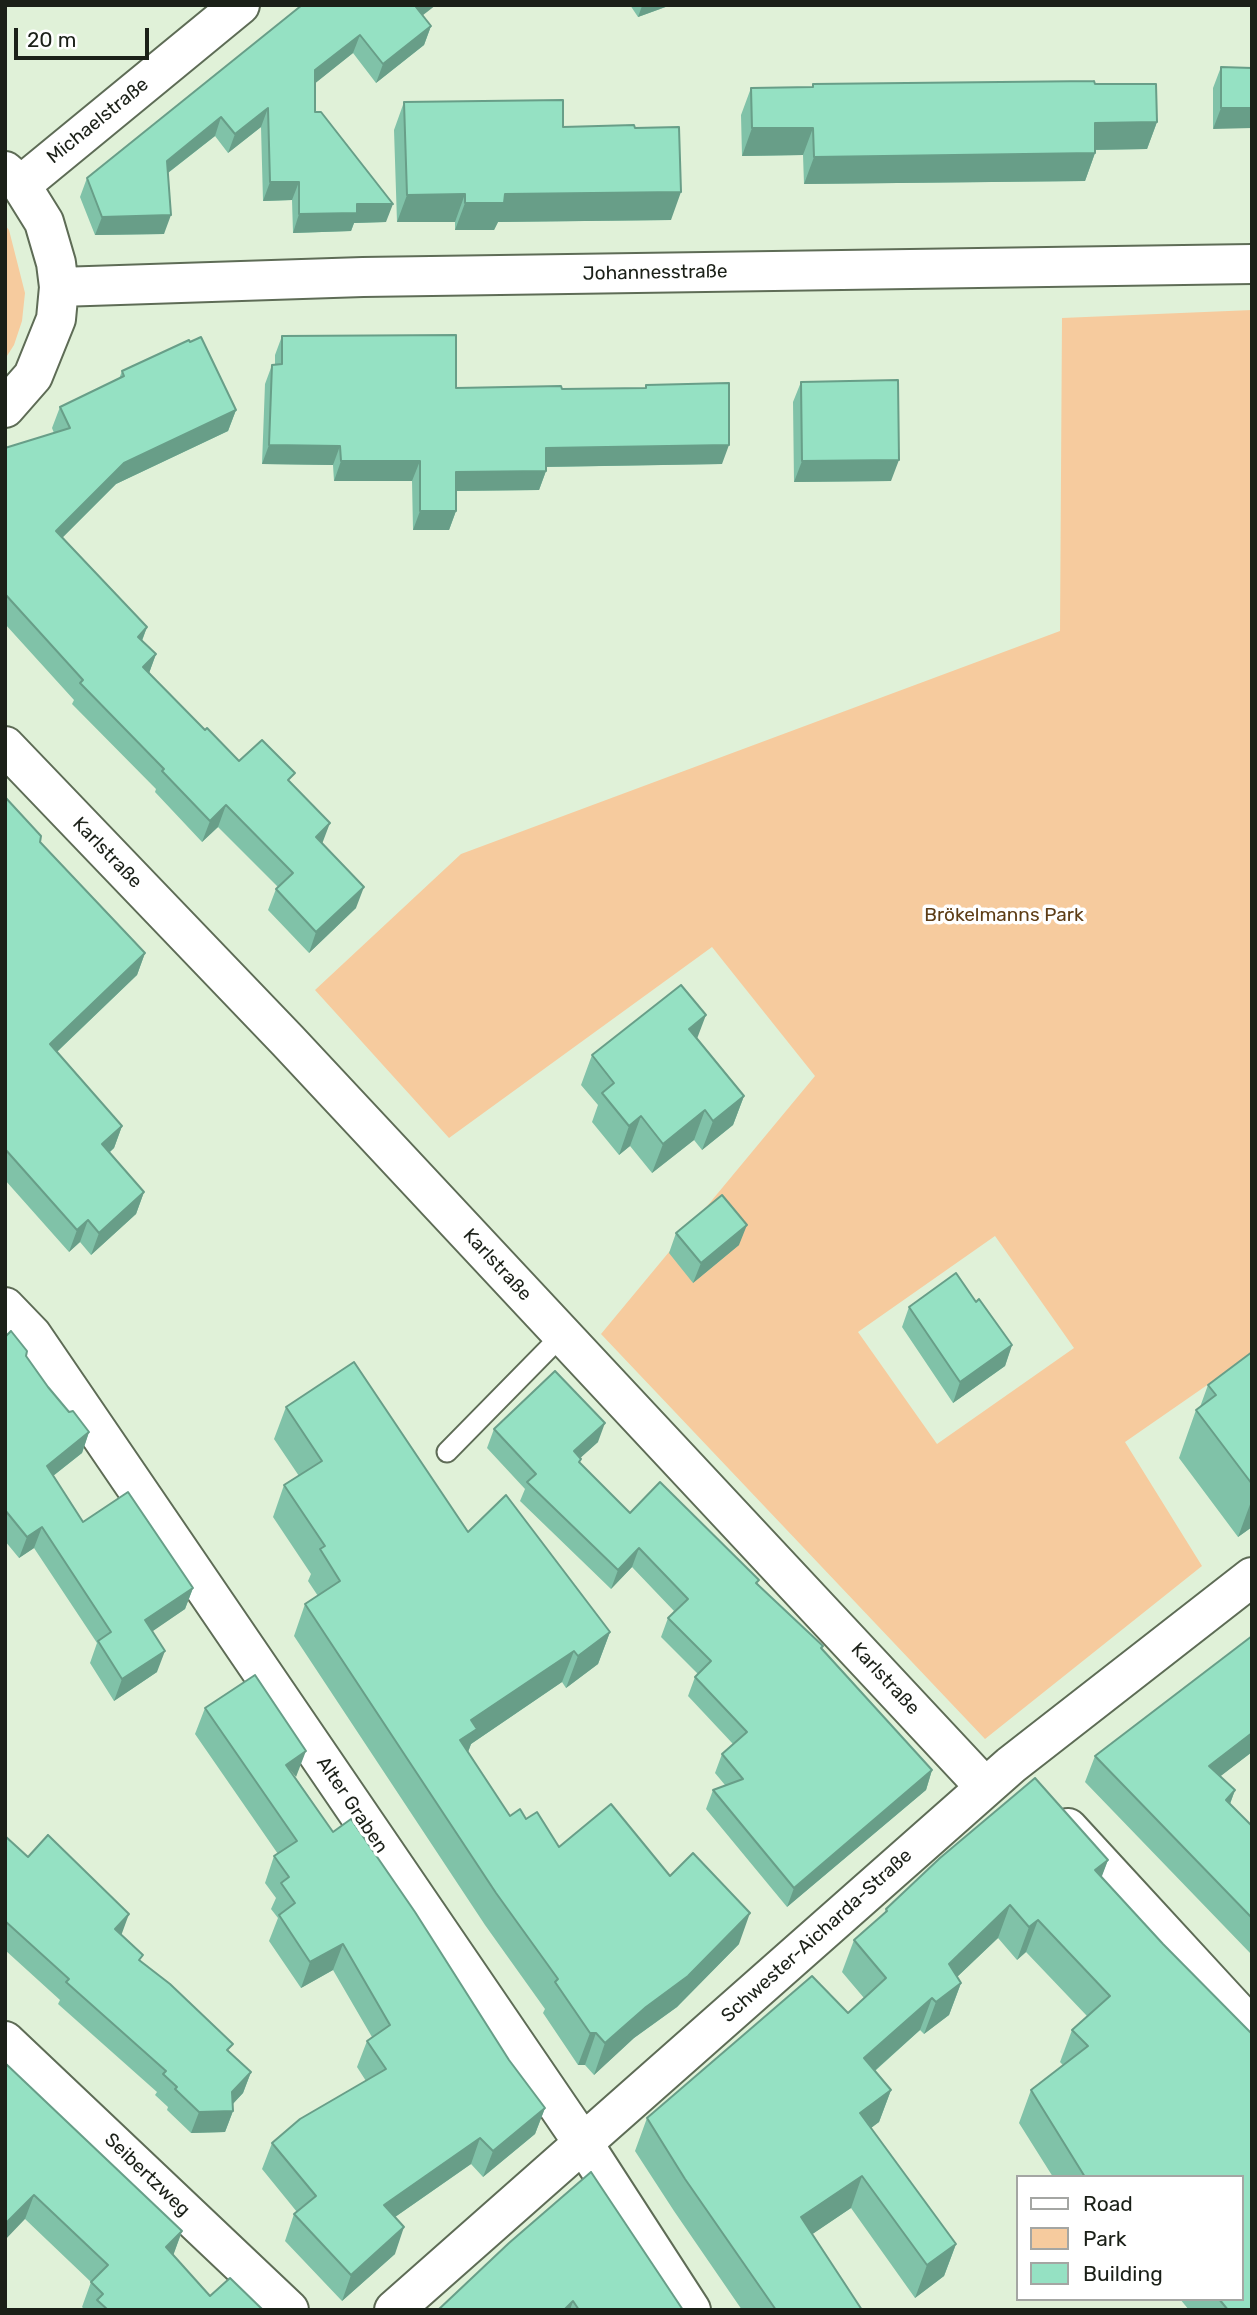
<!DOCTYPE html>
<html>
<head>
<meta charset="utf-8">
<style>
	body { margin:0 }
	#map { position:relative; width:1257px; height:2315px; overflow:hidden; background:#e0f1d8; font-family:Rubik,sans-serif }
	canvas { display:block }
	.frame { position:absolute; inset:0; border:7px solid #1b2018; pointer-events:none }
	.legend { position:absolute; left:1016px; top:2175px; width:228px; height:126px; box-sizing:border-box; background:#fff; border:2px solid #a4a6a3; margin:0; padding:9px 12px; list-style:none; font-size:21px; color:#1b2018 }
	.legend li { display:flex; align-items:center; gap:14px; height:35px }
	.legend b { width:35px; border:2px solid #a4a6a3 }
	.scale { position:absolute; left:14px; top:28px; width:135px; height:32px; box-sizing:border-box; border:4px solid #1b2018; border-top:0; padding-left:9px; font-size:21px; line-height:24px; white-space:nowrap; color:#1b2018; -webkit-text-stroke:5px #fff; paint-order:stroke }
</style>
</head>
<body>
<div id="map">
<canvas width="1257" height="2315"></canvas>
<div class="frame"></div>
<ul class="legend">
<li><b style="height:9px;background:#fff"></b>Road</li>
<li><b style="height:19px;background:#f6cb9e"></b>Park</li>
<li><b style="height:19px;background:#95e1c3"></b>Building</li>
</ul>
<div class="scale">20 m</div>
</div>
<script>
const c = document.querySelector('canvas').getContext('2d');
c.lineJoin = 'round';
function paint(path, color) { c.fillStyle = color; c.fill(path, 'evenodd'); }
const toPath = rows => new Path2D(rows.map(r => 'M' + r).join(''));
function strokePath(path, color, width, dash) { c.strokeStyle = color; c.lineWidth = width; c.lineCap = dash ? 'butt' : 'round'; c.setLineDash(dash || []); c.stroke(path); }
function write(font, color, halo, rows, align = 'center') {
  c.font = font + ' Rubik,sans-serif'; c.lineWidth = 7; c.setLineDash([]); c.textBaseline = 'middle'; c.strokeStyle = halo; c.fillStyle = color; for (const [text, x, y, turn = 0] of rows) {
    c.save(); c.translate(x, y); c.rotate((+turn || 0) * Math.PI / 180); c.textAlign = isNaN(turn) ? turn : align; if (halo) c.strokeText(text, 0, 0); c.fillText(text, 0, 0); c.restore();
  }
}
const green = toPath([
	[5,225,9,230,25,293,22,321,14,345,5,359],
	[1252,310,1252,1354,1125,1442,1202,1566,985,1739,601,1334,815,1076,712,947,449,1138,315,990,461,854,1060,631,1062,318],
	[995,1236,1074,1348,937,1444,858,1332]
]);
const lane = toPath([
	[447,1452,562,1335]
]);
const street = toPath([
	[5,171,21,185,44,222,56,263,59,287,56,319,33,376,5,408],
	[21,185,240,5],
	[59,287,363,277,1252,264],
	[5,746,288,1041,985,1787],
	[5,1307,32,1335,583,2143,691,2310],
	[1068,1828,1252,2028],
	[5,2041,289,2310],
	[394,2310,1011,1765,1252,1577]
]);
const wall = toPath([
	[302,5,423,16,431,26,424,45,376,83,353,53,315,83,315,112,386,222,354,223,351,231,293,233,292,200,263,201,261,127,228,153,215,136,168,173,164,234,95,235,80,197,87,178],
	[630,5,671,5,638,17],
	[1221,67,1252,68,1213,129,1213,88],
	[813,84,1095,84,1157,122,1147,149,1095,150,1095,153,1085,181,804,184,803,155,742,156,741,115,751,88,812,87],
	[404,102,563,127,635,128,671,220,498,222,494,230,455,230,455,222,397,222,394,130],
	[282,336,456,388,645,388,646,385,722,464,546,467,546,471,539,490,456,491,456,511,449,530,413,530,412,481,334,481,333,465,262,464,265,384,272,365,275,364,275,355],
	[122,371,236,410,228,431,116,484,62,538,147,627,142,641,156,654,149,673,205,730,239,761,291,783,356,908,309,953,268,910,276,889,278,887,218,827,202,842,155,792,156,789,72,704,74,700,5,624,5,448,54,433,52,428,60,407,119,379],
	[801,382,891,481,794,482,793,402],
	[5,797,40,842,145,953,137,975,57,1052,122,1126,114,1148,109,1153,144,1192,136,1214,91,1255,80,1242,69,1252,5,1180],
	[697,1039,744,1096,733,1125,702,1150,694,1140,652,1173,630,1146,619,1155,592,1122,598,1105,581,1085,592,1055],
	[676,1233,739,1245,693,1283,669,1253],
	[976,1302,1012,1345,1005,1366,953,1403,902,1327,909,1307],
	[5,1337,26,1356,48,1387,69,1412,89,1432,82,1453,53,1476,83,1522,193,1588,185,1609,152,1631,157,1672,114,1701,90,1663,97,1643,34,1548,19,1558,5,1541],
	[1252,1352,1252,1527,1238,1537,1179,1458,1196,1410,1200,1407,1208,1385],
	[286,1407,468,1532,610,1632,598,1664,566,1688,562,1682,471,1744,468,1752,510,1816,526,1819,559,1847,670,1876,739,1944,677,2007,634,2038,594,2075,585,2065,578,2065,543,2013,545,2009,485,1925,294,1636,305,1604,318,1596,308,1581,311,1574,273,1517,284,1485,299,1476,274,1439],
	[494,1429,598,1442,580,1458,580,1463,630,1513,758,1584,822,1648,932,1770,926,1790,787,1907,706,1809,713,1790,725,1785,715,1773,722,1754,733,1744,688,1696,695,1677,698,1674,661,1637,668,1618,674,1611,632,1567,611,1589,520,1501,525,1489,487,1448],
	[1252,1636,1252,1752,1220,1776,1235,1790,1230,1804,1252,1826,1251,1954,1085,1782,1095,1756],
	[205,1708,296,1778,333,1832,509,2060,545,2108,535,2134,483,2177,471,2164,395,2217,395,2254,342,2301,285,2241,294,2214,297,2212,262,2169,272,2143,366,2081,357,2067,367,2041,372,2037,333,1970,301,1988,269,1941,278,1918,271,1909,276,1898,265,1883,274,1856,278,1854,195,1734],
	[1035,1778,1108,1860,1101,1877,1163,1944,1252,2034,1252,2310,1189,2310,1180,2299,1241,2299,1241,2177,1053,2177,1019,2123,1031,2090,1063,2065,1060,2062,1072,2030,1087,2016,1026,1952,1017,1960,998,1938,957,1977,961,1983,949,2015,924,2034,920,2030,875,2071,891,2090,879,2122,871,2128,956,2244,944,2276,915,2298,851,2208,812,2234,862,2310,742,2310,674,2211,635,2151,647,2118,812,1976,848,2013,864,1998,842,1972,854,1940,884,1914,886,1909,940,1858],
	[5,1836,28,1857,121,1934,141,1961,230,2052,251,2072,243,2093,232,2105,233,2111,225,2132,191,2133,167,2110,168,2107,155,2095,157,2092,58,2004,60,2000,5,1950],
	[5,2063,182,2231,173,2255,210,2296,263,2310,85,2310,82,2307,91,2282,25,2219],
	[509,2243,683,2310,438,2310]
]);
const shadedWall = toPath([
	[419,5,436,5,409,26,416,7],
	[645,5,671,5,638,17,642,6],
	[431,26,424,45,376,83,383,64],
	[360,35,353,53,308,89,315,70],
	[268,108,261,127,228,153,235,134],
	[1221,108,1252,108,1252,128,1213,129],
	[221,117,215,136,160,179,167,161],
	[1157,122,1147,149,1085,150,1095,123],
	[752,128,813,128,803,155,742,156],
	[1095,153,1085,181,804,184,814,157],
	[270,182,299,182,292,200,263,201],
	[681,192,671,220,498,222,494,230,455,230,465,203,505,194],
	[465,194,455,222,397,222,407,195],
	[357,204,393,204,386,222,354,223,351,231,293,233,299,214],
	[171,215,164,234,95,235,102,217],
	[236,410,228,431,116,484,48,552,56,531,124,463],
	[269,445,340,446,333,465,262,464],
	[729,445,722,464,539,467,546,448],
	[899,460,891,481,794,482,802,461],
	[341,461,420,461,412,481,334,481],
	[546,471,539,490,448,491,456,472],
	[420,511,456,511,449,530,413,530],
	[147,627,139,648,138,637],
	[156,654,148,676,143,667],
	[226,805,218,827,202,842,210,821],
	[330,823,322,844,316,837],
	[364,887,356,908,309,953,316,932],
	[145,953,137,975,42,1066,50,1044],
	[706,1015,695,1044,689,1029],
	[744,1096,733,1125,702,1150,713,1121],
	[705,1110,694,1140,652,1173,663,1144],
	[641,1116,630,1146,619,1155,629,1126],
	[122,1126,114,1148,94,1166,102,1144],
	[144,1192,136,1214,91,1255,99,1233],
	[88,1220,80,1242,69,1252,77,1230],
	[747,1225,739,1245,693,1283,701,1263],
	[1012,1345,1005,1366,953,1403,960,1382],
	[605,1423,598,1442,567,1470,574,1451],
	[89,1432,82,1453,39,1487,47,1466],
	[1252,1499,1252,1527,1238,1537],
	[42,1527,34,1548,19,1558,27,1537],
	[639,1548,632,1567,611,1589,618,1570],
	[193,1588,185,1609,137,1642,145,1620],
	[610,1632,598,1664,566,1688,578,1656],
	[165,1651,157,1672,114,1701,122,1679],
	[574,1651,562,1682,471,1744,465,1760,460,1740,471,1720],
	[1252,1733,1252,1752,1200,1792,1209,1766],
	[306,1751,296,1777,286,1765],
	[932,1770,926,1790,787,1907,794,1888],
	[1235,1790,1225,1817,1226,1800],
	[1108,1860,1096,1892,1095,1870],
	[1010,1905,998,1938,937,1996,949,1964],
	[750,1913,739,1944,677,2007,634,2038,594,2075,605,2043],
	[129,1914,121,1936,115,1929],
	[1038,1920,1026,1952,1017,1960,1029,1927],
	[343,1944,333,1970,301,1988,310,1962],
	[961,1983,949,2015,924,2034,936,2002],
	[932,1998,920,2030,852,2091,864,2058],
	[590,2033,596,2033,585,2065,578,2065],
	[251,2072,243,2093,226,2111,233,2111,225,2132,191,2133,199,2112,232,2092],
	[891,2090,879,2122,848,2145,860,2113],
	[545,2108,535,2134,483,2177,493,2151],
	[480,2138,471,2164,375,2231,384,2205],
	[862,2176,851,2208,789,2250,801,2217],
	[34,2195,25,2219,5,2240,5,2224],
	[404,2227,395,2254,342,2301,351,2275],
	[182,2231,173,2256,166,2247],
	[956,2244,944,2276,915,2298,927,2265],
	[573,2301,570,2310,564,2310]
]);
const building = toPath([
	[302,5,419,5,416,7,431,26,383,64,360,35,315,70,315,112,321,112,393,204,357,204,357,213,299,214,299,182,270,182,268,108,235,134,221,117,167,161,171,215,102,217,87,178,302,5],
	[1221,67,1252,68,1252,108,1221,108,1221,67],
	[1094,81,1095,84,1156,84,1157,122,1095,123,1095,153,814,157,813,128,752,128,751,88,813,87,813,84,1094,81],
	[563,100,563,127,634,125,635,128,679,127,681,192,505,194,504,203,465,203,465,194,407,195,404,102,563,100],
	[456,335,456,388,561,386,562,389,646,388,646,385,729,383,729,445,546,448,546,471,456,472,456,511,420,511,420,461,341,461,340,446,269,445,272,365,282,364,282,336,456,335],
	[201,337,236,410,124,463,56,531,147,627,138,637,156,654,143,667,205,730,207,728,239,761,262,740,295,773,288,780,330,823,316,837,364,887,316,932,276,889,293,873,226,805,210,821,162,771,164,769,80,683,83,680,5,594,5,448,70,428,60,407,124,376,122,371,189,340,190,342,201,337],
	[898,380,899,460,802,461,801,382,898,380],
	[5,797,41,836,40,842,145,953,50,1044,122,1126,102,1144,144,1192,99,1233,88,1220,77,1230,5,1149,5,797],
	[681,985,706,1015,689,1029,744,1096,713,1121,705,1110,663,1144,641,1116,629,1126,602,1093,614,1083,592,1055,681,985],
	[722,1195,747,1225,701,1263,676,1233,722,1195],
	[956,1273,976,1302,979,1299,1012,1345,960,1382,909,1307,956,1273],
	[11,1331,27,1351,26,1356,48,1387,69,1412,73,1411,89,1432,47,1466,83,1522,128,1492,193,1588,145,1620,165,1651,122,1679,98,1641,111,1632,42,1527,27,1537,5,1510,5,1337,11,1331],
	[1252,1352,1252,1484,1196,1410,1216,1395,1208,1385,1252,1352],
	[354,1362,468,1532,506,1495,610,1632,578,1656,574,1651,471,1720,477,1729,460,1740,510,1816,520,1809,526,1819,537,1812,559,1847,611,1804,670,1876,693,1853,750,1913,688,1976,646,2007,605,2043,596,2033,590,2033,555,1982,558,1979,496,1893,305,1604,340,1581,320,1549,325,1546,284,1485,322,1461,286,1407,354,1362],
	[555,1371,605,1423,574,1451,581,1459,579,1462,630,1513,660,1482,759,1580,756,1583,823,1646,821,1648,932,1770,794,1888,713,1790,743,1779,722,1754,747,1732,695,1677,711,1661,668,1618,688,1599,639,1548,618,1570,527,1482,536,1474,494,1429,555,1371],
	[1252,1636,1252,1733,1209,1766,1235,1790,1226,1800,1252,1826,1252,1918,1095,1756,1252,1636],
	[255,1675,306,1751,286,1765,333,1832,351,1819,415,1912,509,2060,545,2108,493,2151,480,2138,384,2205,404,2227,351,2275,294,2214,316,2196,272,2143,300,2119,386,2069,367,2041,390,2025,343,1944,310,1962,279,1915,295,1903,281,1883,289,1877,274,1856,297,1841,205,1708,255,1675],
	[1035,1778,1108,1860,1095,1870,1163,1944,1252,2034,1252,2310,1228,2310,1219,2299,1241,2299,1241,2177,1085,2177,1031,2090,1088,2046,1072,2030,1110,1996,1038,1920,1029,1927,1010,1905,949,1964,961,1983,936,2002,932,1998,864,2058,891,2090,860,2113,956,2244,927,2265,862,2176,801,2217,862,2310,776,2310,685,2179,647,2118,812,1976,848,2013,886,1978,854,1940,887,1911,886,1909,940,1858,1035,1778],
	[48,1835,129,1914,115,1929,143,1955,139,1960,170,1984,233,2044,227,2050,251,2072,232,2092,233,2111,199,2112,175,2089,177,2087,163,2074,166,2071,66,1982,69,1979,5,1921,5,1836,28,1857,48,1835],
	[5,2063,182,2231,166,2247,210,2296,230,2278,263,2310,108,2310,97,2300,103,2294,91,2282,108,2265,34,2195,5,2224,5,2063],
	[591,2172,683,2310,579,2310,573,2301,564,2310,438,2310,509,2243,591,2172]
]);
const streetNames = [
	["Michaelstraße",98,121,-39],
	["Johannesstraße",655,273,-1],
	["Karlstraße",107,853,46],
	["Karlstraße",497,1265,47],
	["Karlstraße",885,1679,47],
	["Alter Graben",352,1805,56],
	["Schwester-Aicharda-Straße",817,1936,-42],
	["Seibertzweg",147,2175,44]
];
const parkNames = [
	["Brökelmanns Park",1004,916]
];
paint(green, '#f6cb9e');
strokePath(lane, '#5e6c56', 23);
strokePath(street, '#5e6c56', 42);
strokePath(lane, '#fff', 19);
strokePath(street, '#fff', 38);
paint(wall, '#80c2a8');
paint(shadedWall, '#689e88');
paint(building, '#95e1c3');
strokePath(building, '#689e88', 2);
write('19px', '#1b2018', '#fff', streetNames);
write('19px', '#5d3d16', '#fff', parkNames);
</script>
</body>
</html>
